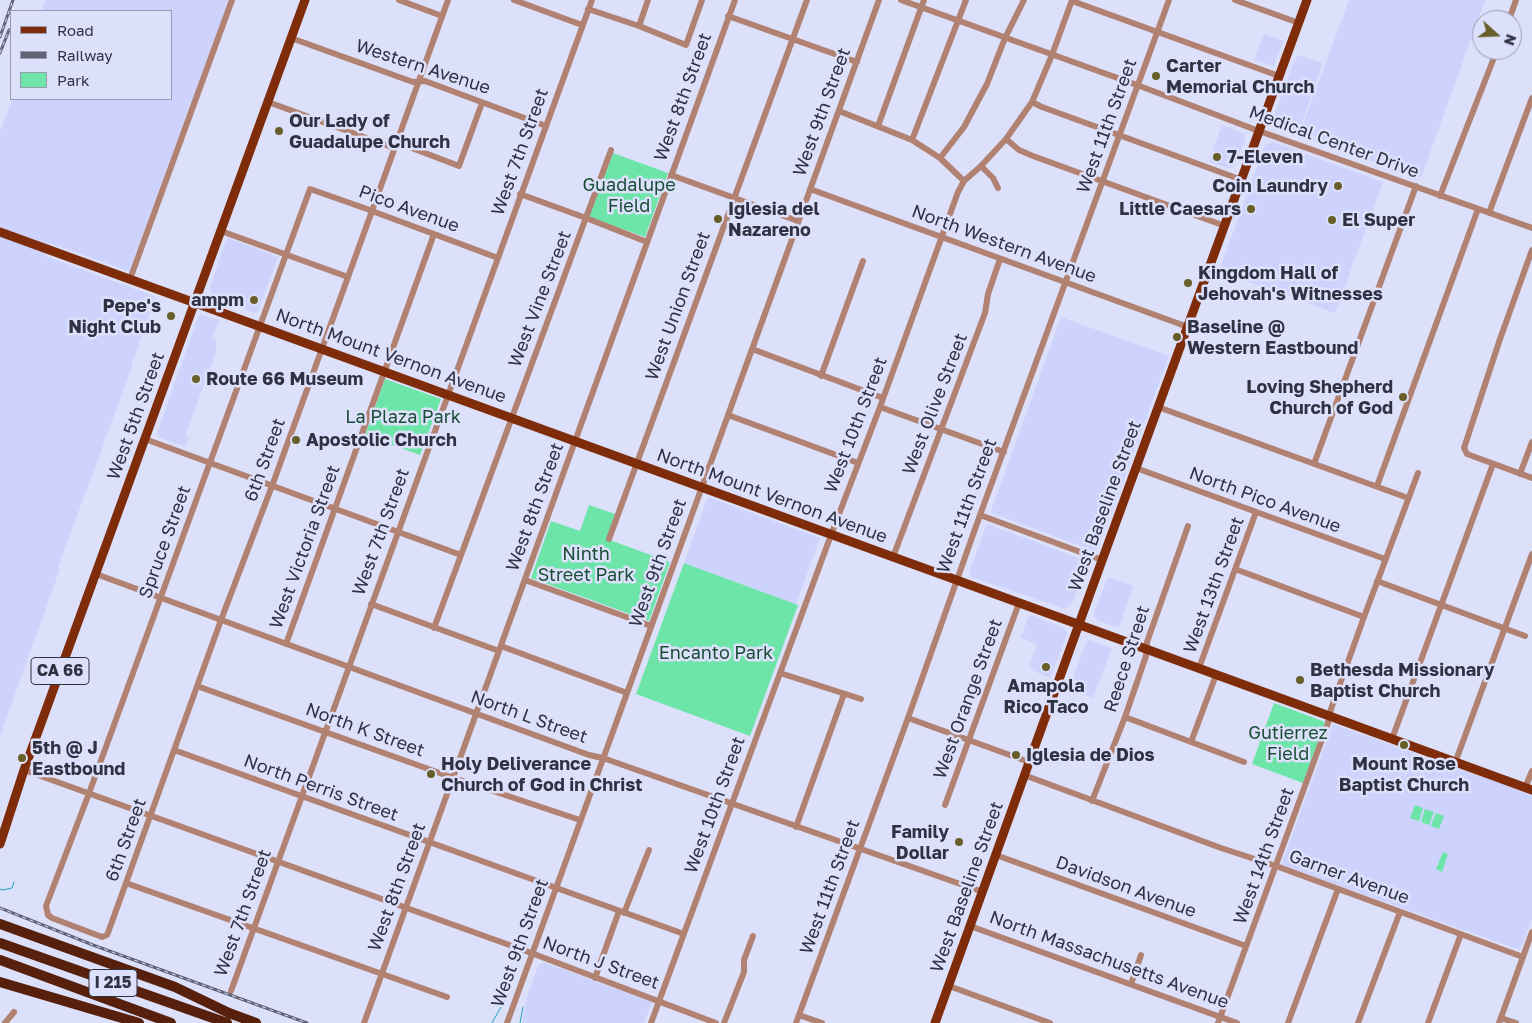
<!DOCTYPE html>
<html>
<head>
<meta charset="utf-8">
<style>
	body { margin:0 }
	#map { position:relative; width:1532px; height:1023px; overflow:hidden; background:#dce0fa; font-family:"Golos Text",sans-serif }
	canvas { display:block }
	.legend { position:absolute; left:10px; top:10px; width:162px; height:90px; box-sizing:border-box; background:#dce0fa; border:1px solid #979ab1; margin:0; padding:6px 9px; list-style:none; font-size:15px; color:#303243 }
	.legend li { display:flex; align-items:center; gap:10px; height:25px }
	.legend b { width:25px; border:1px solid #979ab1 }
	.north { position:absolute; left:1472px; top:10px; width:50px; height:50px; box-sizing:border-box; background:#dce0fa; border:1px solid #979ab1; border-radius:50%; rotate:110deg; font-size:14px; font-weight:700; line-height:20px; text-align:center; color:#303243 }
	.north::after { content:''; display:block; margin:auto; width:18px; height:22px; background:#675e2a; clip-path:polygon(50% 0,100% 100%,50% 72%,0 100%) }
</style>
</head>
<body>
<div id="map">
<canvas width="1532" height="1023"></canvas>
<ul class="legend">
<li><b style="height:6px;background:#7e2c0a"></b>Road</li>
<li><b style="height:6px;background:#606276"></b>Railway</li>
<li><b style="height:14px;background:#6de5a9"></b>Park</li>
</ul>
<div class="north">N</div>
</div>
<script>
const c = document.querySelector('canvas').getContext('2d');
c.lineJoin = 'round';
function paint(path, color) { c.fillStyle = color; c.fill(path, 'evenodd'); }
const toPath = rows => new Path2D(rows.map(r => 'M' + r).join(''));
function strokePath(path, color, width, dash) { c.strokeStyle = color; c.lineWidth = width; c.lineCap = dash ? 'butt' : 'round'; c.setLineDash(dash || []); c.stroke(path); }
function write(font, color, halo, rows, align = 'center') {
  c.font = font + ' "Golos Text",sans-serif'; c.lineWidth = 5; c.setLineDash([]); c.textBaseline = 'middle'; c.strokeStyle = halo; c.fillStyle = color; for (const [text, x, y, turn = 0] of rows) {
    c.save(); c.translate(x, y); c.rotate((+turn || 0) * Math.PI / 180); c.textAlign = isNaN(turn) ? turn : align; if (halo) c.strokeText(text, 0, 0); c.fillText(text, 0, 0); c.restore();
  }
}
const built = toPath([
	[46,0,229,0,129,271,50,243,45,256,156,297,131,366,132,367,58,567,60,569,0,736,0,132,12,99,171,99,171,11,42,11],
	[1349,0,1485,0,1421,178,1299,135],
	[1264,34,1283,41,1274,66,1254,60],
	[1298,55,1322,63,1322,66,1298,134,1275,125,1272,122,1293,64],
	[1222,125,1243,133,1245,137,1245,140,1233,168,1228,168,1209,162],
	[1272,142,1383,182,1335,313,1219,271,1265,145],
	[228,238,276,256,278,257,258,311,255,313,213,298,211,295,210,288,226,240],
	[200,314,219,320,212,339,217,341,216,352,185,436,189,437,185,447,160,438,157,433,198,317],
	[1061,317,1169,356,1098,549,1094,551,992,513,991,511],
	[708,497,820,538,796,604,684,563],
	[987,524,1086,561,1073,602,1065,609,972,577,970,574,970,570],
	[1108,577,1133,586,1119,627,1115,627,1097,620,1094,617,1094,613],
	[1031,615,1064,628,1067,634,1050,678,1036,672,1031,668,1030,664,1037,645,1021,637,1028,617],
	[1088,640,1112,648,1093,698,1069,689,1085,645],
	[1333,724,1532,795,1532,919,1520,950,1281,865],
	[543,962,652,1002,644,1023,522,1023,528,994,538,966]
]);
const green = toPath([
	[613,153,668,173,645,237,589,217],
	[385,379,441,399,420,455,365,435],
	[589,505,615,514,607,539,670,562,649,621,531,578,551,521,580,531],
	[684,563,798,605,750,736,636,694],
	[1274,703,1325,722,1303,783,1252,764],
	[1415,805,1423,808,1419,821,1410,818],
	[1425,809,1434,812,1429,825,1421,822],
	[1436,813,1444,816,1439,829,1431,826],
	[1443,852,1448,854,1442,872,1436,869]
]);
const stream = toPath([
	[0,889,3,890,12,888,14,882],
	[492,1023,507,996],
	[520,1023,523,1007]
]);
const minor = toPath([
	[399,0,442,16],
	[448,0,372,211,272,486,221,620,109,930,107,935,102,937,52,918,48,915,46,906,88,796,310,189,367,209,372,211,434,234,498,258],
	[514,0,582,25],
	[901,0,1137,85,1259,131,1532,228],
	[1235,0,1299,23],
	[1072,1,1279,76],
	[588,9,639,26,686,45,702,0],
	[728,16,857,62],
	[1509,20,1516,0],
	[639,26,648,0],
	[291,38,413,82,425,81,546,126],
	[268,102,394,148],
	[1032,102,1042,107,1242,180],
	[839,111,912,140,940,158,964,181],
	[878,126,924,0],
	[1006,139,1019,150,1033,156,1225,226],
	[912,140,966,0],
	[396,142,459,166,482,103],
	[940,158,964,127,987,84,1005,38,1024,0],
	[981,166,993,178,998,188],
	[671,175,798,221],
	[810,189,1188,327],
	[520,194,586,218,647,242],
	[1440,196,1497,50],
	[1489,213,1532,98],
	[221,231,348,277],
	[1532,250,1500,339,1464,448,1467,454,1532,478],
	[130,279,232,0],
	[752,349,883,398],
	[821,376,863,261],
	[880,407,1004,452],
	[1158,407,1408,498],
	[728,415,858,463],
	[145,439,461,555],
	[1314,464,1416,186],
	[1136,468,1385,559],
	[1520,474,1532,442],
	[1377,486,1478,209],
	[980,515,1102,560],
	[609,539,807,0],
	[893,557,985,313,988,294,1000,259],
	[1235,569,1364,617],
	[96,574,589,755,603,758,983,892],
	[525,580,651,626],
	[1377,581,1525,636],
	[371,604,499,651],
	[434,628,611,150],
	[286,644,434,234],
	[501,646,627,693],
	[1199,668,1256,512],
	[780,673,861,699],
	[197,686,448,776,580,820],
	[1125,717,1244,762],
	[908,718,1029,762],
	[1392,739,1493,464],
	[1191,742,1216,675],
	[174,750,684,934],
	[1455,763,1532,554],
	[24,770,526,951,716,1023],
	[1024,775,1221,848,1276,866,1523,957],
	[1525,788,1532,771],
	[1092,801,1125,717,1146,656,1147,642,1188,526],
	[945,805,1019,603],
	[796,827,844,694],
	[996,855,1246,946],
	[126,883,447,997],
	[624,913,649,850],
	[970,926,1237,1023],
	[595,978,619,911],
	[1131,984,1141,955],
	[949,986,1050,1023],
	[231,991,592,0],
	[799,1015,822,1023],
	[1501,1018,1516,1023],
	[5,1023,14,1012],
	[364,1023,735,0],
	[507,1023,879,0],
	[651,1023,831,535,880,407,958,192,964,181,981,166,1006,139,1032,102,1052,55,1072,0],
	[724,1023,744,972,744,960,753,936],
	[796,1023,908,718,980,515,1169,0],
	[1218,1023,1328,723,1331,709,1364,617,1418,473],
	[1288,1023,1338,889],
	[1358,1023,1400,912],
	[1428,1023,1461,934],
	[1499,1023,1532,932]
]);
const major = toPath([
	[0,232,1146,649,1532,790],
	[0,844,24,770,305,0],
	[935,1023,1096,577,1307,0]
]);
const highway = toPath([
	[0,924,175,987,229,1013,256,1023],
	[0,943,227,1023],
	[0,960,171,1023],
	[0,982,139,1023]
]);
const rail = toPath([
	[0,37,13,0],
	[0,53,9,30],
	[0,908,93,945,307,1023]
]);
const markers = [
	[1156,76,5,"#675e2a"],
	[279,131,5,"#675e2a"],
	[1217,157,5,"#675e2a"],
	[1338,186,5,"#675e2a"],
	[1251,209,5,"#675e2a"],
	[718,219,5,"#675e2a"],
	[1332,220,5,"#675e2a"],
	[1188,283,5,"#675e2a"],
	[254,300,5,"#675e2a"],
	[171,316,5,"#675e2a"],
	[1177,337,5,"#675e2a"],
	[196,379,5,"#675e2a"],
	[1403,397,5,"#675e2a"],
	[296,440,5,"#675e2a"],
	[1046,667,5,"#675e2a"],
	[1300,680,5,"#675e2a"],
	[1404,745,5,"#675e2a"],
	[1016,755,5,"#675e2a"],
	[22,758,5,"#675e2a"],
	[431,774,5,"#675e2a"],
	[959,842,5,"#675e2a"]
];
const shields = [
	[60,671,58],
	[113,983,48]
];
const shieldNames = [
	["CA 66",60,671],
	["I 215",113,983]
];
const poiNames = [
	["Carter",1166,66],
	["Memorial Church",1166,87],
	["Our Lady of",289,121],
	["Guadalupe Church",289,142],
	["7-Eleven",1227,157],
	["Coin Laundry",1328,186,"right"],
	["Iglesia del",728,209],
	["Nazareno",728,230],
	["Little Caesars",1241,209,"right"],
	["El Super",1342,220],
	["Kingdom Hall of",1198,273],
	["Jehovah's Witnesses",1198,294],
	["ampm",244,300,"right"],
	["Pepe's",161,306,"right"],
	["Night Club",161,327,"right"],
	["Baseline @",1187,327],
	["Western Eastbound",1187,348],
	["Route 66 Museum",206,379],
	["Loving Shepherd",1393,387,"right"],
	["Church of God",1393,408,"right"],
	["Apostolic Church",306,440],
	["Bethesda Missionary",1310,670],
	["Baptist Church",1310,691],
	["Amapola",1046,686,"center"],
	["Rico Taco",1046,707,"center"],
	["5th @ J",32,748],
	["Eastbound",32,769],
	["Iglesia de Dios",1026,755],
	["Holy Deliverance",441,764],
	["Church of God in Christ",441,785],
	["Mount Rose",1404,764,"center"],
	["Baptist Church",1404,785,"center"],
	["Family",949,832,"right"],
	["Dollar",949,853,"right"]
];
const streetNames = [
	["Western Avenue",423,67,18],
	["West 8th Street",683,97,-70],
	["West 9th Street",822,112,-70],
	["West 11th Street",1107,126,-70],
	["Medical Center Drive",1334,142,20],
	["West 7th Street",520,152,-70],
	["Pico Avenue",409,209,20],
	["North Western Avenue",1004,244,20],
	["West Vine Street",540,299,-69],
	["West Union Street",678,306,-70],
	["North Mount Vernon Avenue",391,356,20],
	["West Olive Street",935,404,-69],
	["West 5th Street",136,416,-70],
	["West 10th Street",856,425,-69],
	["6th Street",265,460,-70],
	["North Mount Vernon Avenue",772,496,20],
	["North Pico Avenue",1265,500,20],
	["West 11th Street",967,506,-70],
	["West Baseline Street",1105,506,-70],
	["West 8th Street",535,507,-70],
	["West 7th Street",381,532,-70],
	["Spruce Street",165,542,-70],
	["West Victoria Street",305,547,-70],
	["West 9th Street",658,563,-70],
	["West 13th Street",1214,585,-70],
	["Reece Street",1127,659,-72],
	["West Orange Street",968,699,-70],
	["North L Street",529,717,20],
	["North K Street",365,730,20],
	["North Perris Street",321,788,20],
	["West 10th Street",715,805,-70],
	["6th Street",126,840,-70],
	["West 14th Street",1264,856,-70],
	["Garner Avenue",1349,877,20],
	["West 8th Street",397,887,-70],
	["West 11th Street",830,887,-70],
	["West Baseline Street",967,887,-70],
	["Davidson Avenue",1126,887,20],
	["West 7th Street",243,913,-70],
	["West 9th Street",520,943,-70],
	["North Massachusetts Avenue",1109,960,20],
	["North J Street",601,963,20]
];
const parkNames = [
	["Guadalupe",629,185],
	["Field",629,206],
	["La Plaza Park",403,417],
	["Ninth",586,554],
	["Street Park",586,575],
	["Encanto Park",716,653],
	["Gutierrez",1288,733],
	["Field",1288,754]
];
paint(built, '#cdd3fc');
paint(green, '#6de5a9');
strokePath(stream, '#1ea3c3', 1);
strokePath(minor, '#b18171', 6);
strokePath(major, '#7e2c0a', 9);
strokePath(highway, '#56200c', 10);
strokePath(rail, '#606276', 3);
strokePath(rail, '#dce0fa', 1, [4]);
for (const [x, y, r, color] of markers) { const dot = new Path2D(); dot.arc(x, y, r, 0, 2 * Math.PI); c.fillStyle = color; c.fill(dot); strokePath(dot, '#dce0fa', 2); }
for (const [x, y, w] of shields) { const box = new Path2D(); box.roundRect(x - w / 2, y - 13.5, w, 27, 4); c.fillStyle = '#dce0fa'; c.fill(box); strokePath(box, '#303243', 1); }
write('bold 16px', '#303243', null, shieldNames);
write('bold 18px', '#303243', '#dce0fa', poiNames, 'left');
write('18px', '#303243', '#dce0fa', streetNames);
write('18px', '#1a4d35', '#dce0fa', parkNames);
</script>
</body>
</html>
